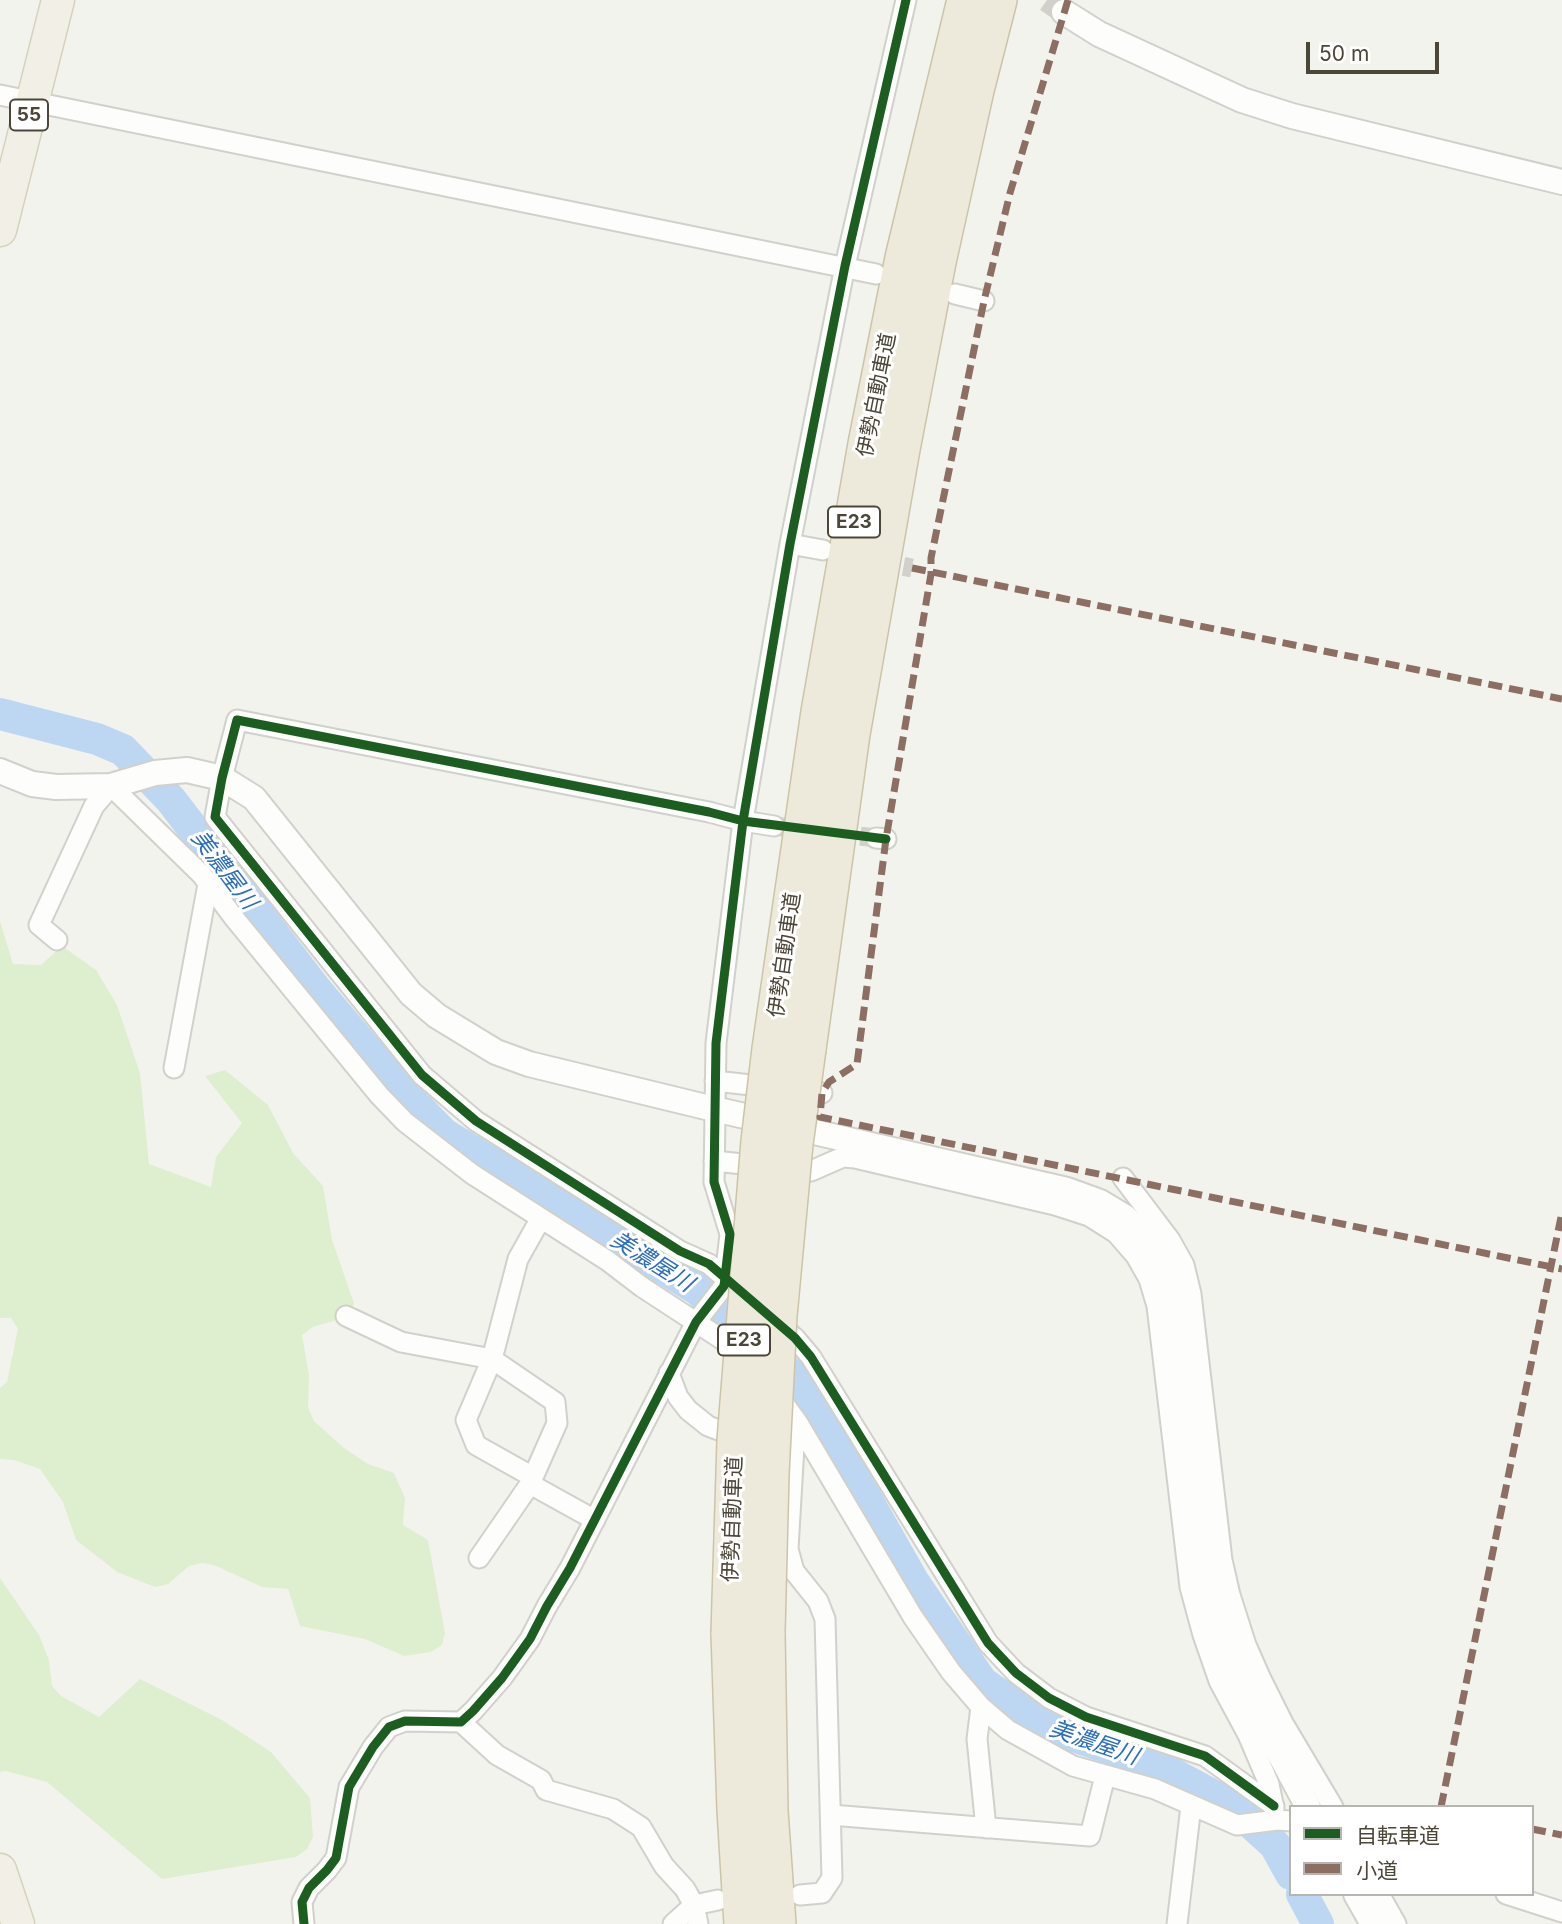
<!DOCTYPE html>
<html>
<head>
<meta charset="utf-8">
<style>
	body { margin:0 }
	#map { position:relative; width:1562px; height:1924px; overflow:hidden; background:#f3f3ee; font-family:Inter,"Noto Sans JP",sans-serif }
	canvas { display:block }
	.legend { position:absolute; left:1289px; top:1805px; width:245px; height:91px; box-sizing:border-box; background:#fff; border:2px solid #b7b5af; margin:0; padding:9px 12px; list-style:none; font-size:21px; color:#4b4638 }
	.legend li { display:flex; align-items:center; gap:14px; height:35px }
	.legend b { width:35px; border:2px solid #b7b5af }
	.scale { position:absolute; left:1306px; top:42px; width:133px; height:32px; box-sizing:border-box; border:4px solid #4b4638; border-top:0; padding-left:9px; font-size:21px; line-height:24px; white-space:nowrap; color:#4b4638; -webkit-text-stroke:5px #fff; paint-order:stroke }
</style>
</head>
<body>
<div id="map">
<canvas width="1562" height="1924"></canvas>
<ul class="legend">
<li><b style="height:9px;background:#1b5e20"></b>自転車道</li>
<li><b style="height:9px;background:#8d6e63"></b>小道</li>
</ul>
<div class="scale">50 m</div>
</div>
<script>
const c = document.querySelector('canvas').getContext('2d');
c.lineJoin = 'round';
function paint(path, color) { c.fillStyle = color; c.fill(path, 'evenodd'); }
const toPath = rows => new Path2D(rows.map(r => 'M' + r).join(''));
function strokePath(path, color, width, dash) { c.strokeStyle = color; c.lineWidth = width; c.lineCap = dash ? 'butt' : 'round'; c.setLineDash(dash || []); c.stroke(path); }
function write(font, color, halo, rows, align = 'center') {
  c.font = font + ' Inter,"Noto Sans JP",sans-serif'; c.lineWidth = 6; c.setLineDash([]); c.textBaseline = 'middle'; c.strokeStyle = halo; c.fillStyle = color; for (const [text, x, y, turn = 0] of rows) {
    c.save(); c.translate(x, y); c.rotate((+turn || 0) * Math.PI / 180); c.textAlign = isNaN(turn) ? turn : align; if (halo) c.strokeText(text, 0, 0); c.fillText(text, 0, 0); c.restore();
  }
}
const green = toPath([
	[0,921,13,964,41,965,62,946,96,970,117,1005,140,1073,149,1164,211,1187,216,1157,242,1123,205,1076,225,1070,268,1105,293,1153,323,1186,332,1240,354,1303,349,1316,313,1327,302,1335,309,1375,308,1408,314,1421,344,1448,368,1464,394,1473,405,1498,403,1525,428,1540,445,1633,442,1645,431,1652,404,1656,365,1639,300,1626,288,1589,262,1587,214,1565,202,1563,189,1566,168,1584,155,1587,117,1572,76,1540,63,1502,40,1469,14,1460,0,1459,0,1388,7,1382,18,1329,11,1318,0,1318],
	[0,1578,39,1635,49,1660,52,1686,61,1696,99,1717,140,1679,222,1720,271,1752,310,1798,313,1837,307,1849,296,1857,162,1879,47,1782,6,1771,0,1772]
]);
const river = toPath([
	[0,714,97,739,123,750,171,800,314,987,399,1088,444,1134,697,1289,802,1385,913,1581,982,1682,1044,1726,1153,1763,1231,1805,1275,1845,1291,1874],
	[1302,1894,1318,1924]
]);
const minorTunnel = toPath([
	[875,561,912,568],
	[774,826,876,838]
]);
const tertiaryTunnel = toPath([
	[1047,0,1064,12]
]);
const minor = toPath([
	[0,95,876,274],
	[955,294,984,301],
	[790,544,823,550],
	[876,838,886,839],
	[57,940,39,925,94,806,111,786,202,875,235,919,379,1095,405,1122,472,1174,608,1261,642,1287,723,1340,745,1359],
	[174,1068,208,884],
	[715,1081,822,1093],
	[714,1161,811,1171,843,1157,855,1158,1055,1205,1089,1216,1116,1233,1136,1256,1149,1279,1157,1306,1190,1587,1203,1635,1219,1681,1248,1735,1269,1784,1274,1809],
	[1123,1178,1170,1240,1184,1265,1191,1294,1222,1560,1230,1595,1246,1645,1261,1679,1283,1723,1333,1807],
	[748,1298,709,1264,680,1251,476,1121,422,1075,215,817,222,778,237,720,709,812,743,821,774,826],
	[346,1316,401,1342,492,1359,555,1402,557,1423,530,1484,479,1558],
	[776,1322,795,1338,811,1357,988,1643,1016,1673,1049,1698,1086,1717,1205,1756,1274,1806],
	[669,1373,678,1397,688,1410,708,1426,742,1439],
	[777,1394,798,1423,913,1617,951,1672,981,1707,1008,1730,1073,1766,1155,1789,1237,1825,1277,1820,1291,1821],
	[798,1423,794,1446,788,1549,794,1571,818,1601,825,1619,832,1878,822,1893,800,1895],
	[533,1477,476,1445,466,1420,492,1359,518,1259,541,1218],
	[530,1484,595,1520],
	[981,1707,977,1739,986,1828],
	[461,1722,497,1755,541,1780,546,1790,613,1809,641,1827,664,1866,685,1889,694,1905,698,1924],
	[831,1815,1090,1836,1105,1776],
	[1379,1894,1396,1924],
	[1506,1894,1562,1912],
	[304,1924,302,1902,309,1888,327,1870,336,1858,349,1787,373,1747,389,1727,405,1721,461,1722,473,1711,502,1678,530,1639,547,1606,570,1568,696,1322,724,1286,730,1234,714,1182,716,1043,743,821,790,544,845,266,906,0],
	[673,1924,694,1905,718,1900],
	[1177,1924,1191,1806]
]);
const tertiary = toPath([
	[1064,12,1099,34,1242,100,1292,116,1562,182],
	[0,771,32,784,56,787,111,786,155,773,187,770,222,778,254,798,411,994,437,1016,496,1052,529,1064,714,1109,1067,1190,1100,1202,1125,1217,1145,1238,1161,1262,1174,1304,1209,1579,1223,1638,1233,1667,1308,1807],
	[1356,1894,1373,1924]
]);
const primary = toPath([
	[0,230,58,0],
	[0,1870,18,1924]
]);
const motorway = toPath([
	[771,1049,820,712,867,444,904,258,966,0],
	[807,1049,851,734,901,449,937,262,975,90,998,0],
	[766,1632,769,1811,777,1924],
	[730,1633,736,1810,743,1924]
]);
const motorwayBridge = toPath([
	[766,1632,770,1474,778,1316,794,1144,807,1049],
	[730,1633,736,1440,760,1141,771,1049]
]);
const quiet = toPath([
	[1068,0,1010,193,984,301,931,558,931,574,886,839,857,1064,829,1082,822,1093,820,1117,1562,1269],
	[912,568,1562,699],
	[1441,1807,1562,1212],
	[1532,1829,1562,1835]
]);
const cycleway = toPath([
	[886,839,743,821,709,812,237,720,222,778,215,817,422,1075,476,1121,680,1251,709,1264,795,1338,811,1357,988,1643,1016,1673,1049,1698,1086,1717,1205,1756,1274,1806],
	[304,1924,302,1902,309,1888,327,1870,336,1858,349,1787,373,1747,389,1727,405,1721,461,1722,473,1711,502,1678,530,1639,547,1606,570,1568,696,1322,724,1286,730,1234,714,1182,716,1043,743,821,790,544,845,266,906,0]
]);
const shields = [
	[29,115,38],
	[854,522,52],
	[744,1340,52]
];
const shieldNames = [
	["55",29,115],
	["E23",854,522],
	["E23",744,1340]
];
const streetNames = [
	["伊勢自動車道",877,395,-79],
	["伊勢自動車道",785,955,-82],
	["伊勢自動車道",733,1519,-88]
];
const waterNames = [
	["美濃屋川",224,870,53],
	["美濃屋川",652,1262,32],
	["美濃屋川",1094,1743,19]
];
paint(green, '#ddefce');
strokePath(river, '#bdd7f2', 32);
strokePath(minorTunnel, '#d1d0ca', 19, [19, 10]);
strokePath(tertiaryTunnel, '#d1d0ca', 24, [24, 12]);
strokePath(minor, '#d1d0cb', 23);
strokePath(tertiary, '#d1d0cb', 28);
strokePath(primary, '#d6d1bb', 35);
strokePath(motorway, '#ccc4a8', 40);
strokePath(minor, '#fdfdfc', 19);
strokePath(tertiary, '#fdfdfc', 24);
strokePath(primary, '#f2f0e6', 32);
strokePath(motorway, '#edeadb', 37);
strokePath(motorwayBridge, '#ccc4a8', 40, []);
strokePath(motorwayBridge, '#edeadb', 37);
strokePath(quiet, '#8d6e63', 7, [14, 7]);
strokePath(cycleway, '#1b5e20', 9);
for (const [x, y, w] of shields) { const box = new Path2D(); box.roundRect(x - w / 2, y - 15.5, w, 31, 5); c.fillStyle = '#fff'; c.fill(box); strokePath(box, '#4b4638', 2); }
write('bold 19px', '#4b4638', null, shieldNames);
write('21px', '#4b4638', '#fff', streetNames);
write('italic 23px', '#2b6ebd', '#fff', waterNames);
</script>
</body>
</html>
